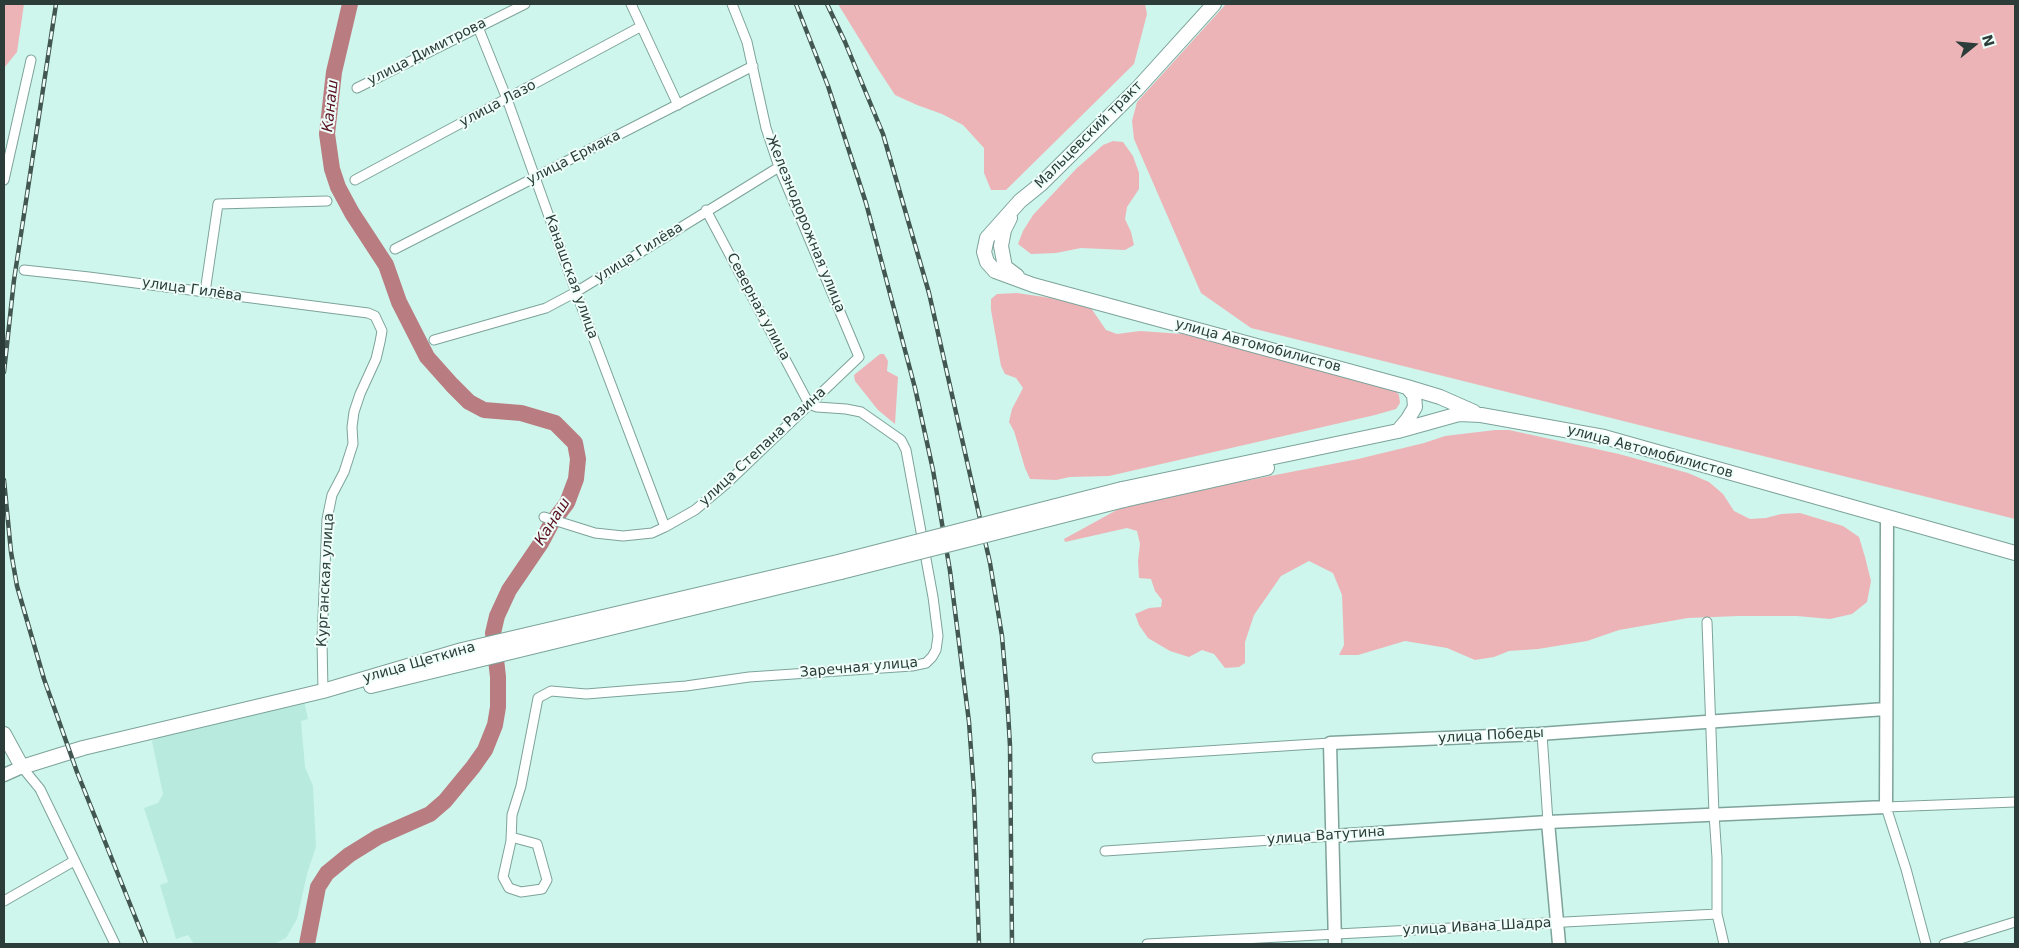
<!DOCTYPE html>
<html>
<head>
<meta charset="utf-8">
<style>
	body { margin:0 }
	#map { position:relative; width:2019px; height:948px; overflow:hidden; background:#cef6ec; font-family:"DejaVu Sans",sans-serif }
	canvas { display:block }
	.frame { position:absolute; inset:0; border:5px solid #2c3c38; pointer-events:none }
	.north { position:absolute; left:1949px; top:20px; width:50px; height:50px; -webkit-text-stroke:4px #eefef9; paint-order:stroke; rotate:73deg; font-size:14px; font-weight:700; line-height:20px; text-align:center; color:#2c3c38 }
	.north::after { content:''; display:block; margin:auto; width:18px; height:22px; background:#2c3c38; clip-path:polygon(50% 0,100% 100%,50% 72%,0 100%) }
</style>
</head>
<body>
<div id="map">
<canvas width="2019" height="948"></canvas>
<div class="frame"></div>
<div class="north">N</div>
</div>
<script>
const c = document.querySelector('canvas').getContext('2d');
c.lineJoin = 'round';
function paint(path, color) { c.fillStyle = color; c.fill(path, 'evenodd'); }
const toPath = rows => new Path2D(rows.map(r => 'M' + r).join(''));
function strokePath(path, color, width, dash) { c.strokeStyle = color; c.lineWidth = width; c.lineCap = dash ? 'butt' : 'round'; c.setLineDash(dash || []); c.stroke(path); }
function write(font, color, halo, rows, align = 'center') {
  c.font = font + ' "DejaVu Sans",sans-serif'; c.lineWidth = 4; c.setLineDash([]); c.textBaseline = 'middle'; c.strokeStyle = halo; c.fillStyle = color; for (const [text, x, y, turn = 0] of rows) {
    c.save(); c.translate(x, y); c.rotate((+turn || 0) * Math.PI / 180); c.textAlign = isNaN(turn) ? turn : align; if (halo) c.strokeText(text, 0, 0); c.fillText(text, 0, 0); c.restore();
  }
}
const built = toPath([
	[304,701,308,719,301,721,305,767,313,786,316,847,307,874,297,919,286,938,274,944,194,944,188,935,176,939,160,885,168,882,144,808,158,803,163,794,152,741,157,738]
]);
const green = toPath([
	[4,4,24,4,17,52,4,68],
	[838,4,1145,4,1147,14,1134,64,1006,190,991,190,984,173,984,148,963,125,942,114,917,105,895,95,876,66],
	[1226,4,2015,4,2015,519,1251,328,1201,293,1134,139,1132,121,1137,102],
	[1113,141,1123,142,1133,156,1139,173,1139,189,1127,207,1125,219,1131,232,1134,245,1125,250,1081,248,1056,253,1031,254,1018,244,1023,231,1033,215,1076,169,1103,145],
	[1017,293,1051,298,1091,308,1106,330,1117,334,1140,331,1183,334,1305,364,1394,389,1399,395,1400,403,1396,409,1375,415,1109,476,1070,477,1056,480,1030,479,1025,468,1014,431,1009,422,1012,409,1023,388,1016,378,1005,374,1001,366,991,310,991,299,997,294],
	[880,354,884,354,888,361,887,371,898,377,895,424,878,410,855,381,854,375],
	[1495,430,1509,430,1619,454,1688,473,1709,482,1723,494,1734,511,1750,519,1766,518,1781,514,1800,513,1843,526,1859,537,1865,557,1871,581,1867,602,1852,614,1830,619,1797,616,1739,616,1688,618,1619,630,1587,641,1538,649,1509,651,1494,657,1475,660,1447,648,1405,641,1358,655,1339,655,1344,645,1342,595,1333,573,1309,561,1281,576,1254,615,1245,642,1245,663,1239,667,1225,668,1214,654,1202,650,1189,657,1170,651,1148,638,1139,625,1135,614,1149,608,1161,607,1162,600,1155,591,1151,579,1139,578,1138,561,1140,544,1137,531,1127,528,1065,542,1064,539,1124,506,1151,499,1358,459,1424,443,1445,436]
]);
const river = toPath([
	[307,944,318,887,327,873,349,855,378,837,430,814,445,801,473,767,485,750,495,725,498,707,498,677,493,633,497,616,509,590,541,543,551,524,567,503,576,479,578,459,575,443,555,423,521,413,484,410,469,402,452,385,427,357,399,302,386,265,352,213,338,187,332,169,327,134,334,72,350,4]
]);
const street = toPath([
	[631,4,678,105],
	[478,27,507,99,576,292,665,527],
	[357,88,525,4],
	[4,180,31,60],
	[355,180,640,27],
	[395,249,753,66],
	[24,270,89,277,368,313,375,316,382,331,380,342,376,359,360,394,354,412,352,427,353,444,344,472,332,495,327,519,322,640,323,691],
	[205,292,218,204,327,201],
	[434,340,546,308,576,292,779,167],
	[544,517,595,533,623,536,652,533,665,527,695,510,726,484,859,357,779,167,766,128,747,42,732,4],
	[1707,622,1714,814,1717,858,1717,914,1724,944],
	[1542,734,1548,822],
	[1097,758,1330,743],
	[22,767,40,789,115,944],
	[511,837,537,844,547,880,542,889,521,892,509,888,503,877,511,841,512,815,521,786,538,698,551,691,586,694,686,686,749,677,912,666,926,663,932,657,936,650,938,636,933,597,906,450,901,440,861,412,846,409,817,407,809,404,706,210],
	[1105,851,1333,836],
	[4,901,74,861],
	[1147,944,1717,914],
	[1926,944,1906,869,1886,807,2015,802],
	[1944,944,2015,922]
]);
const secondary = toPath([
	[4,775,22,767],
	[1548,822,1559,944],
	[1333,836,1548,822,1886,807,1887,518],
	[1335,944,1330,743,1539,734,1885,709]
]);
const primary = toPath([
	[1214,4,1137,89,1041,184,1020,201,987,238,984,252,987,262,995,271,1033,285,1407,387,1440,397,1474,412],
	[1010,218,1004,230,1001,246,1005,267,1017,276],
	[1398,431,1408,419,1415,407,1414,395,1407,387],
	[1122,489,1398,431,1459,414,1481,415,1604,437,2015,553],
	[1124,500,1267,468],
	[371,686,841,572],
	[4,734,22,767,83,748,323,691,462,650,838,562]
]);
const rail = toPath([
	[796,4,828,86,866,203,915,388,933,470,950,571,969,722,974,792,979,944],
	[827,4,845,42,883,134,929,293,990,563,1002,636,1007,695,1010,746,1012,944],
	[4,372,14,280,56,4],
	[4,480,11,552,17,586,44,679,77,772,146,944]
]);
const primaryBridge = toPath([
	[838,562,1122,489],
	[841,572,1124,500]
]);
const streetNames = [
	["улица Димитрова",427,52,-27],
	["улица Лазо",498,104,-28],
	["Мальцевский тракт",1089,135,-45],
	["улица Ермака",574,158,-27],
	["Железнодорожная улица",805,224,68],
	["улица Гилёва",639,253,-32],
	["Канашская улица",571,277,70],
	["улица Гилёва",192,290,8],
	["Северная улица",758,307,62],
	["улица Автомобилистов",1258,346,15],
	["улица Степана Разина",763,447,-43],
	["улица Автомобилистов",1650,452,15],
	["Курганская улица",326,580,-87],
	["улица Щеткина",419,663,-16],
	["Заречная улица",859,668,-5],
	["улица Победы",1491,736,-3],
	["улица Ватутина",1326,836,-4],
	["улица Ивана Шадра",1477,927,-3]
];
const waterNames = [
	["Канаш",331,106,-84],
	["Канаш",553,522,-58]
];
paint(built, '#b9eade');
paint(green, '#edb4b8');
strokePath(river, '#b97c81', 16);
strokePath(street, '#7da39a', 11);
strokePath(secondary, '#7da39a', 15);
strokePath(primary, '#7da39a', 16);
strokePath(street, '#fff', 9);
strokePath(secondary, '#fff', 12);
strokePath(primary, '#fff', 14);
strokePath(rail, '#435752', 4.5);
strokePath(rail, '#eefef9', 2.5, [8]);
strokePath(primaryBridge, '#7da39a', 16, []);
strokePath(primaryBridge, '#fff', 14);
write('14px', '#2c3c38', '#eefef9', streetNames);
write('italic 15px', '#590e1e', '#eefef9', waterNames);
</script>
</body>
</html>
